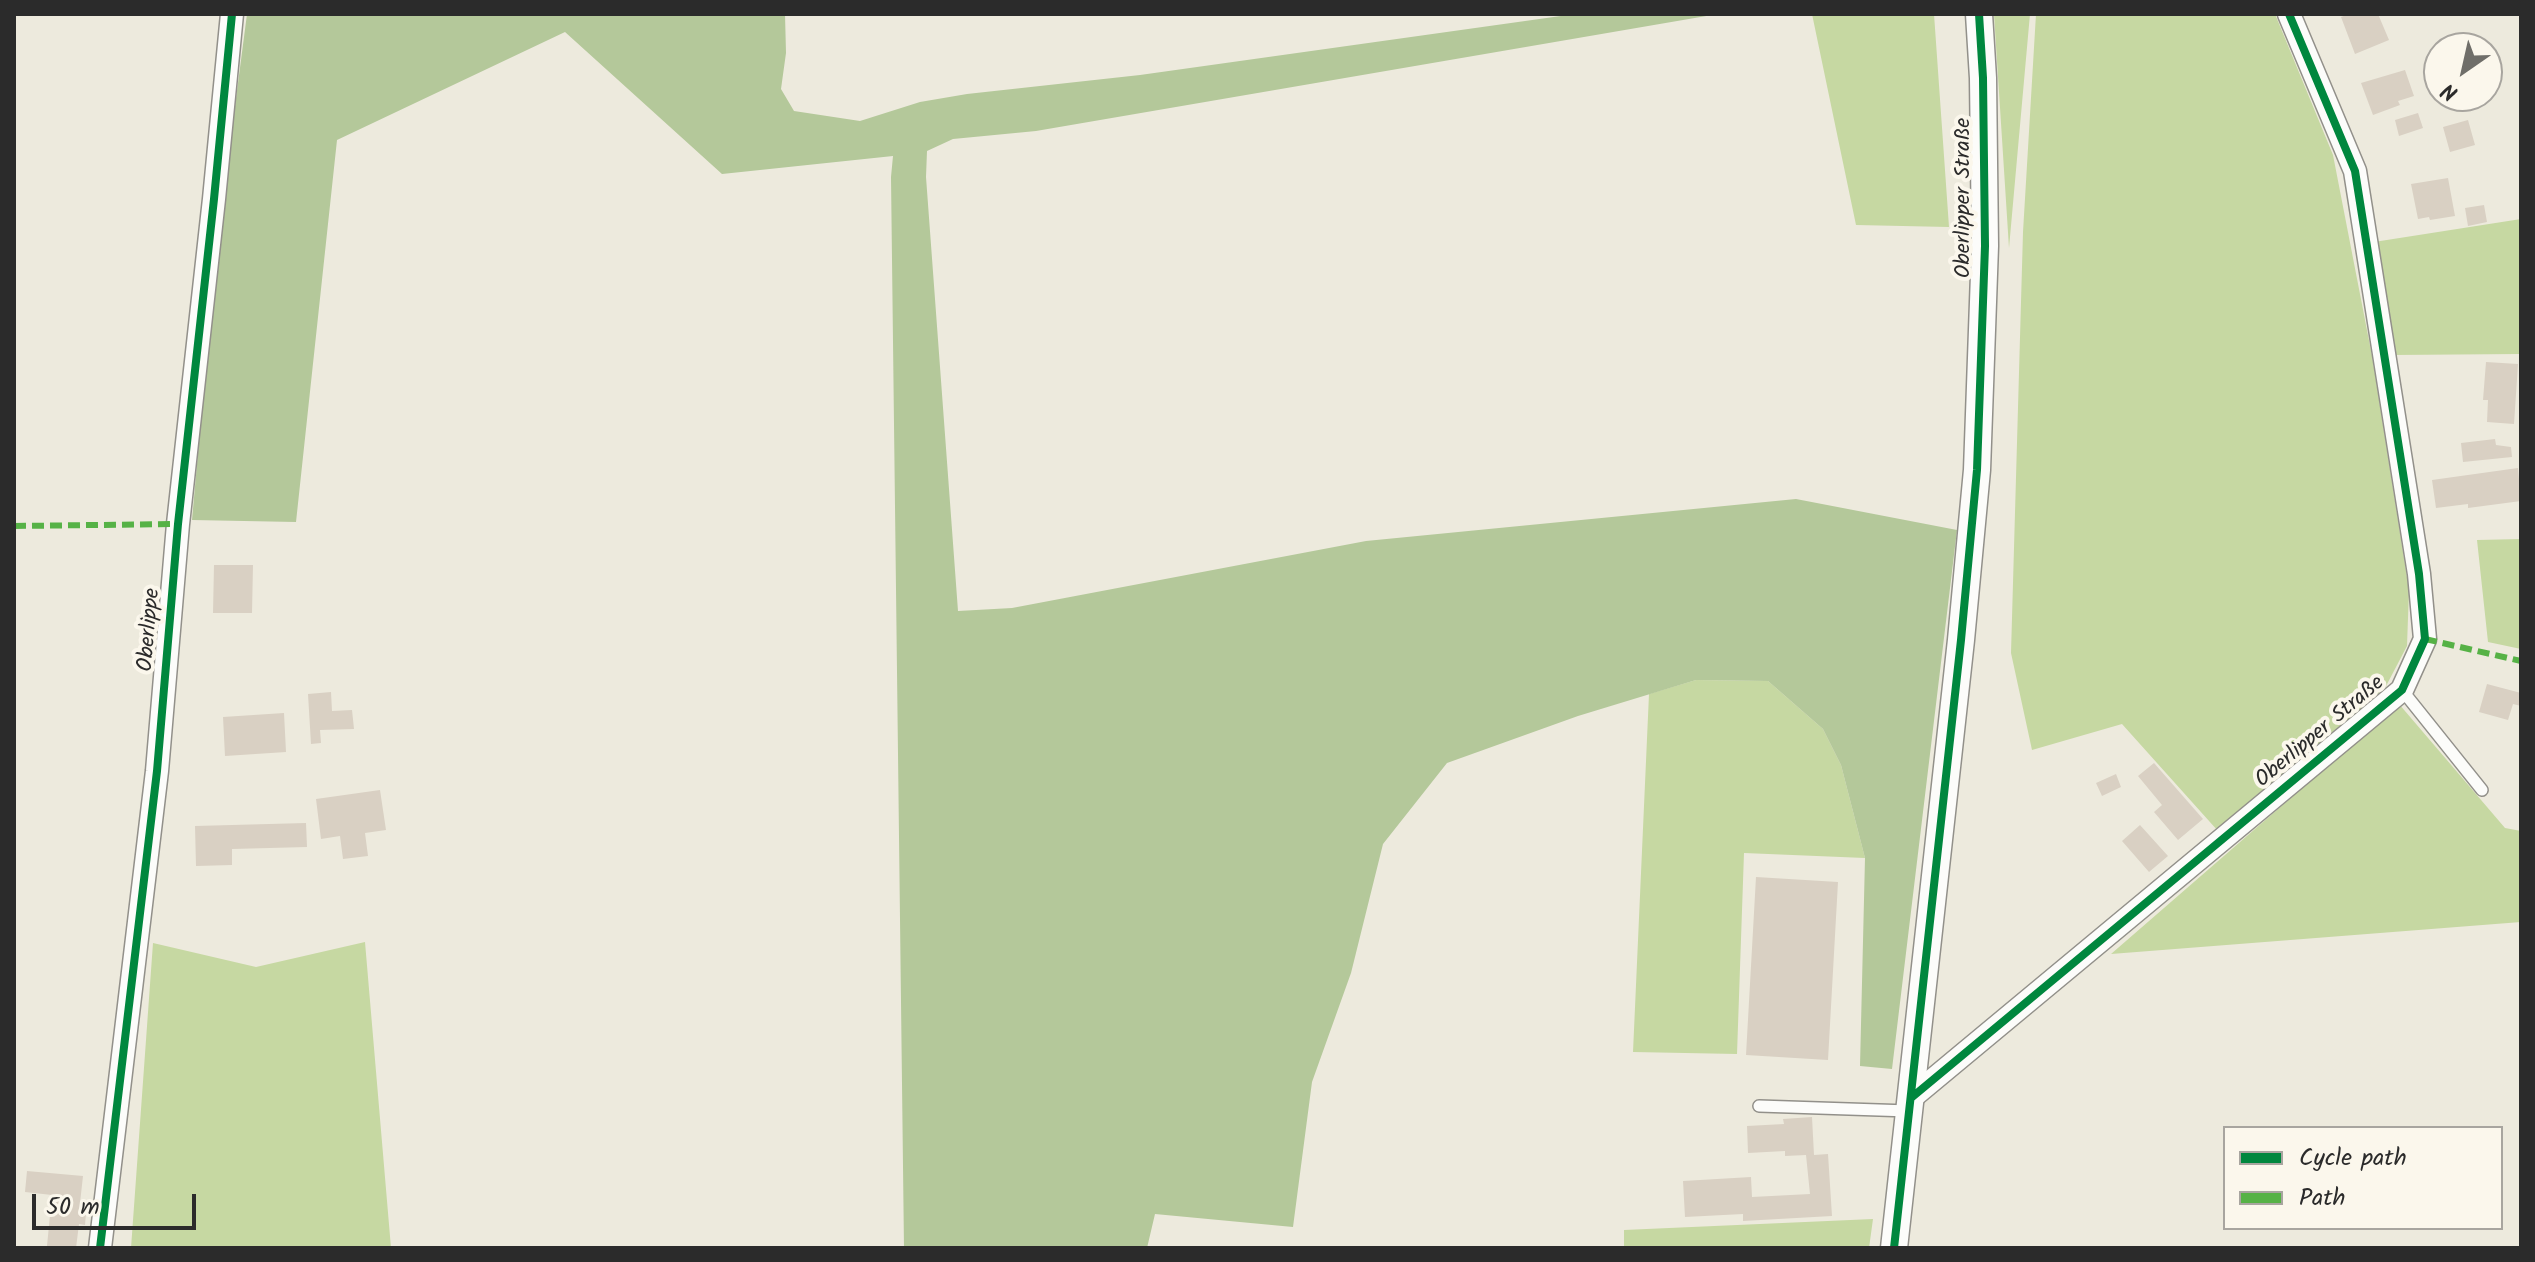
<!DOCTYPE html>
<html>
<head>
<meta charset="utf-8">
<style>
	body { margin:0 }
	#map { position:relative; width:2535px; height:1262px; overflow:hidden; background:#edeadd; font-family:Kalam,sans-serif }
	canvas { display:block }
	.frame { position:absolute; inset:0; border:16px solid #2b2b2b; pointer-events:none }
	.legend { position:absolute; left:2223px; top:1126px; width:280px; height:104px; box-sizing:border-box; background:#fbf7ec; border:2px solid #a8a59f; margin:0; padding:10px 14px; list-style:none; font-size:24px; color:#2b2b2b }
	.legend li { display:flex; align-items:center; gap:16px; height:40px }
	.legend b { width:40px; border:2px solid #a8a59f }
	.north { position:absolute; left:2423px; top:32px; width:80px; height:80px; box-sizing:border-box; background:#fbf7ec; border:2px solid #a8a59f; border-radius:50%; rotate:214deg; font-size:22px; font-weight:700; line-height:32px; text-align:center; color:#2b2b2b }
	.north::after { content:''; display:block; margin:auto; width:28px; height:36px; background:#6f6e69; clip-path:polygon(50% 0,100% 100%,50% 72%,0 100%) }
	.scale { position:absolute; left:32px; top:1194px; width:164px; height:36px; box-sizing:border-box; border:4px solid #2b2b2b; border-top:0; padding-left:10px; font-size:24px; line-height:28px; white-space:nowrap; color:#2b2b2b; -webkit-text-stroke:6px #fbf7ec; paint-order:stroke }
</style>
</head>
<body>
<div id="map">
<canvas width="2535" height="1262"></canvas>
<div class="frame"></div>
<ul class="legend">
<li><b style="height:10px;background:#00873e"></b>Cycle path</li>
<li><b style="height:10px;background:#56b246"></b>Path</li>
</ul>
<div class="north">N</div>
<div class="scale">50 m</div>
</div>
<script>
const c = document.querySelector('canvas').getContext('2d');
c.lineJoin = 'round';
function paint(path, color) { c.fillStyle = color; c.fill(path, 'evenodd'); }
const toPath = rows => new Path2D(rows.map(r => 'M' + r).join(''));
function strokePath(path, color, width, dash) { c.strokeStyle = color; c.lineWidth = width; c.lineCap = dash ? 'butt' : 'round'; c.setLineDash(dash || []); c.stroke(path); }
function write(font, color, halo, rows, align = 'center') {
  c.font = font + ' Kalam,sans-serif'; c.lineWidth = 8; c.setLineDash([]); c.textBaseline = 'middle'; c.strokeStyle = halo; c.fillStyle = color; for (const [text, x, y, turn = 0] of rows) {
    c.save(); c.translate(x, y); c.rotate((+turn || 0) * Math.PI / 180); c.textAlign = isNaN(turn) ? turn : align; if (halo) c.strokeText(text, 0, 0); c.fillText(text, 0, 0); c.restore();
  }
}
const green = toPath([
	[1812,14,1934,14,1949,227,1856,225],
	[1994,14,2030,14,2009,248],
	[2036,14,2275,14,2333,155,2372,356,2409,590,2407,646,2385,688,2218,831,2122,724,2032,750,2011,653,2023,232],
	[2521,219,2521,354,2392,355,2374,242],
	[2521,539,2521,649,2488,642,2477,540],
	[1696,680,1768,681,1823,729,1841,765,1865,858,1744,853,1737,1054,1633,1052,1649,694],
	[2399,704,2505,828,2521,831,2521,922,2111,954],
	[365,942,391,1248,131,1248,153,943,256,967],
	[1873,1219,1869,1248,1624,1248,1624,1230]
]);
const forest = toPath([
	[247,14,785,14,786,53,781,89,794,111,860,121,920,102,967,94,1140,75,1575,14,1718,14,1036,131,953,139,927,151,926,177,958,611,1012,608,1366,541,1796,499,1957,530,1892,1069,1860,1066,1865,858,1841,765,1823,729,1768,681,1696,680,1578,716,1447,763,1383,844,1351,973,1312,1082,1293,1227,1155,1214,1147,1248,904,1248,891,177,893,156,722,174,565,32,337,140,296,522,192,520,216,252]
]);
const building = toPath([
	[2349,14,2378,14,2389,40,2355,54,2341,17],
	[2405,70,2414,96,2398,101,2400,105,2373,115,2361,83],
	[2418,113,2423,128,2399,136,2395,120],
	[2468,120,2475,145,2450,152,2443,127],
	[2448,178,2455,216,2430,220,2429,217,2418,219,2411,184],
	[2484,205,2487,222,2468,226,2465,208],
	[2486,362,2518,364,2514,424,2487,422,2488,400,2483,400],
	[2495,439,2496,445,2511,447,2512,457,2463,462,2461,443],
	[2518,468,2521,501,2468,508,2468,504,2436,508,2432,480],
	[214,565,253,565,252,613,213,613],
	[2487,684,2521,693,2521,706,2513,704,2508,720,2479,712],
	[331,692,332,711,352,710,354,729,320,730,321,743,311,744,308,694],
	[284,713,286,752,225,756,223,717],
	[2154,763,2203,819,2178,840,2154,812,2162,805,2138,776],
	[2116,774,2121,787,2102,796,2096,783],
	[380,790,386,830,365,833,368,856,343,859,340,836,321,839,316,799],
	[306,823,307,847,232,849,232,865,196,866,195,826],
	[2140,825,2168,856,2149,872,2122,841],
	[1756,877,1838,882,1828,1060,1746,1055],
	[1812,1117,1814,1155,1828,1154,1832,1216,1743,1221,1743,1214,1685,1217,1683,1181,1751,1177,1752,1197,1810,1194,1806,1155,1785,1156,1785,1151,1748,1153,1747,1126,1784,1124,1783,1119],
	[27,1171,83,1176,79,1212,86,1213,85,1225,79,1224,76,1248,47,1246,52,1195,25,1192]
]);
const service = toPath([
	[2402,690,2482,790],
	[1759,1106,1909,1111]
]);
const minor = toPath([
	[1911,1098,2402,690,2425,639,2419,574,2355,171,2289,14],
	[100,1248,157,771,178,524,214,199,232,14]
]);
const tertiary = toPath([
	[1894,1248,1961,640,1977,470,1985,246,1983,78,1979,14]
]);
const quiet = toPath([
	[14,526,178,524],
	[2425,639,2521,661]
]);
const cycleway = toPath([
	[1911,1098,2402,690,2425,639,2419,574,2355,171,2289,14],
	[100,1248,157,771,178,524,214,199,232,14],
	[1894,1248,1961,640,1977,470,1985,246,1983,78,1979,14]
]);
const streetNames = [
	["Oberlipper Straße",1965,198,-90],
	["Oberlippe",151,630,-85],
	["Oberlipper Straße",2321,733,-40]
];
paint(green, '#c6d8a2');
paint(forest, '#b4c89a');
paint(building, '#d9d0c3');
strokePath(service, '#92908a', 14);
strokePath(minor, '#92908a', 25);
strokePath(tertiary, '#92908a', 29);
strokePath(service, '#fcfcfa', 11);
strokePath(minor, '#fcfcfa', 22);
strokePath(tertiary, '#fcfcfa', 26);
strokePath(quiet, '#56b246', 6, [12, 6]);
strokePath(cycleway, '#00873e', 8);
write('22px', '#2b2b2b', '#fbf7ec', streetNames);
</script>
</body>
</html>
